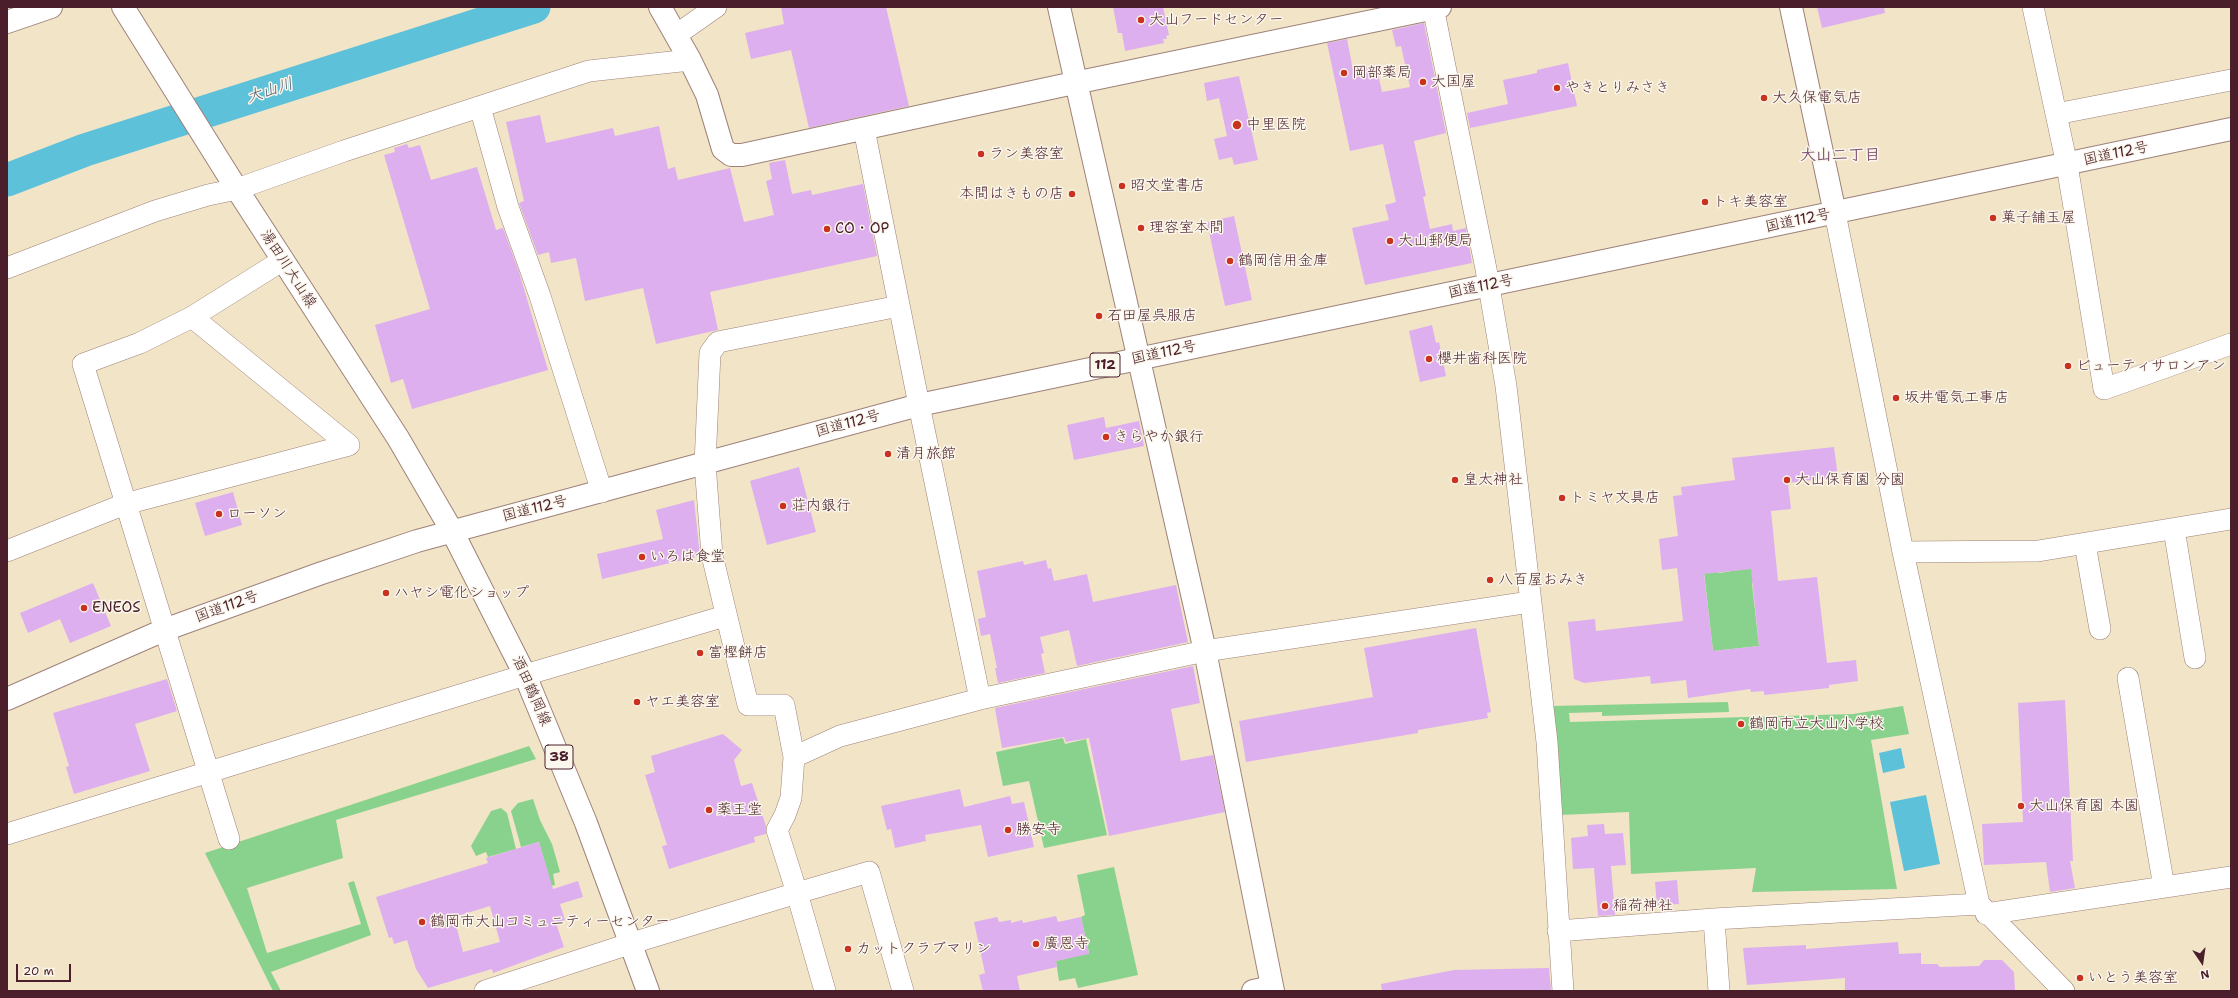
<!DOCTYPE html>
<html>
<head>
<meta charset="utf-8">
<style>
	body { margin:0 }
	#map { position:relative; width:2238px; height:998px; overflow:hidden; background:#f2e4c7; font-family:"Shantell Sans",sans-serif }
	canvas { display:block }
	.frame { position:absolute; inset:0; border:8px solid #4a1f2b; pointer-events:none }
	.north { position:absolute; left:2182px; top:942px; width:40px; height:40px; -webkit-text-stroke:3px #fbf7ec; paint-order:stroke; rotate:167deg; font-size:11px; font-weight:700; line-height:16px; text-align:center; color:#4a1f2b }
	.north::after { content:''; display:block; margin:auto; width:14px; height:18px; background:#4a1f2b; clip-path:polygon(50% 0,100% 100%,50% 72%,0 100%) }
	.scale { position:absolute; left:16px; top:964px; width:55px; height:18px; box-sizing:border-box; border:2px solid #4a1f2b; border-top:0; padding-left:5px; font-size:12px; line-height:14px; white-space:nowrap; color:#4a1f2b; -webkit-text-stroke:3px #fbf7ec; paint-order:stroke }
</style>
</head>
<body>
<div id="map">
<canvas width="2238" height="998"></canvas>
<div class="frame"></div>
<div class="north">N</div>
<div class="scale">20 m</div>
</div>
<script>
const c = document.querySelector('canvas').getContext('2d');
c.lineJoin = 'round';
function paint(path, color) { c.fillStyle = color; c.fill(path, 'evenodd'); }
const toPath = rows => new Path2D(rows.map(r => 'M' + r).join(''));
function strokePath(path, color, width, dash) { c.strokeStyle = color; c.lineWidth = width; c.lineCap = dash ? 'butt' : 'round'; c.setLineDash(dash || []); c.stroke(path); }
function write(font, color, halo, rows, align = 'center') {
  c.font = font + ' "Shantell Sans","Klee One",sans-serif'; c.lineWidth = 3; c.setLineDash([]); c.textBaseline = 'middle'; c.strokeStyle = halo; c.fillStyle = color; for (const [text, x, y, turn = 0] of rows) {
    c.save(); c.translate(x, y); c.rotate((+turn || 0) * Math.PI / 180); c.textAlign = isNaN(turn) ? turn : align; if (halo) c.strokeText(text, 0, 0); c.fillText(text, 0, 0); c.restore();
  }
}
const green = toPath([
	[1762,556,1752,584,1759,646,1713,651,1703,563,1719,573,1745,569],
	[1728,702,1729,712,1602,716,1602,712,1569,713,1570,722,1853,714,1903,706,1909,734,1871,740,1897,889,1752,892,1756,868,1631,874,1629,812,1560,815,1550,706],
	[1063,738,1065,744,1086,739,1107,835,1044,848,1029,781,1003,786,996,752],
	[529,746,536,759,336,820,343,858,247,888,267,953,361,924,348,883,354,881,371,935,271,972,281,991,273,991,205,853],
	[533,799,540,820,552,844,560,872,553,874,555,885,547,887,549,877,539,842,521,847,511,811,518,803],
	[501,808,507,813,516,849,488,857,486,852,476,856,471,846,491,811],
	[1114,867,1138,975,1078,988,1075,978,1059,981,1056,961,1089,953,1081,917,1085,915,1077,875]
]);
const water = toPath([
	[1901,748,1905,768,1883,773,1879,753],
	[1926,795,1940,864,1904,871,1890,802]
]);
const river = toPath([
	[7,180,85,150,534,7]
]);
const building = toPath([
	[781,7,886,7,909,106,809,128,791,50,751,59,745,33,784,24],
	[1113,7,1163,7,1169,35,1166,36,1167,39,1163,39,1164,43,1125,51,1122,33,1118,33],
	[1817,7,1884,7,1885,13,1822,28],
	[1424,23,1446,133,1414,141,1426,196,1423,197,1430,229,1452,224,1453,231,1466,228,1472,263,1365,285,1352,228,1389,220,1385,205,1396,202,1383,144,1350,151,1327,43,1347,39,1353,70,1376,65,1382,92,1410,87,1401,46,1396,47,1392,30],
	[1568,63,1577,106,1470,128,1467,113,1508,104,1503,80,1537,73,1537,70],
	[1239,76,1258,160,1234,165,1232,157,1219,160,1214,139,1227,136,1219,98,1207,101,1204,83],
	[540,115,546,143,613,128,615,136,659,126,668,169,675,167,678,180,730,168,744,222,774,215,766,181,772,179,769,163,785,160,792,194,811,190,812,195,863,184,877,256,710,292,718,330,656,344,643,288,585,301,576,258,551,263,549,252,538,255,519,203,524,201,506,122],
	[407,144,409,148,420,145,431,180,477,167,496,230,503,228,519,272,548,370,412,409,403,379,391,383,375,325,430,309,384,155,395,152,394,148],
	[1234,216,1252,300,1225,306,1207,222],
	[1432,325,1436,343,1439,342,1446,376,1420,382,1409,331],
	[1104,417,1106,428,1139,421,1144,446,1074,460,1067,425],
	[1834,447,1838,477,1788,483,1791,509,1771,511,1778,581,1817,577,1827,663,1856,660,1858,681,1829,685,1829,688,1764,695,1764,691,1751,692,1750,689,1688,698,1686,680,1651,684,1650,676,1584,683,1574,679,1568,622,1595,619,1596,631,1683,621,1677,568,1662,570,1659,539,1678,536,1673,496,1682,495,1681,487,1735,480,1732,458],
	[1751,569,1759,646,1713,651,1704,574],
	[799,467,816,532,767,545,750,481],
	[233,492,242,525,205,536,195,503],
	[694,500,700,556,602,579,597,554,663,539,656,510],
	[1046,560,1048,569,1051,568,1054,581,1087,574,1093,602,1176,585,1188,642,1077,666,1069,630,1040,637,1044,653,1041,654,1045,673,998,683,995,668,997,668,990,634,981,636,978,619,986,617,977,571,1023,561,1024,565],
	[93,583,111,626,70,643,60,619,28,633,20,613],
	[1476,628,1491,712,1487,713,1488,718,1418,730,1418,733,1246,762,1239,721,1373,697,1364,648],
	[1193,666,1200,703,1171,709,1181,761,1213,755,1225,812,1109,836,1089,738,1066,742,1064,737,1002,748,995,708],
	[167,679,177,711,135,724,150,771,74,794,66,767,69,766,53,713],
	[2065,700,2073,861,2070,861,2075,888,2050,892,2046,862,1984,865,1982,824,2023,822,2018,703],
	[723,734,742,750,734,760,741,786,752,783,766,826,766,834,754,837,755,842,669,869,662,846,667,845,645,775,655,772,651,756],
	[960,789,964,807,1010,796,1012,804,1024,802,1034,847,988,857,981,825,925,835,926,841,895,848,891,829,887,830,881,806],
	[1604,824,1605,834,1623,833,1626,865,1611,866,1615,915,1598,916,1594,868,1573,869,1571,838,1588,836,1587,825],
	[539,842,553,889,578,881,583,897,560,904,565,920,556,923,564,947,493,973,492,969,428,988,416,969,407,940,394,944,392,937,389,938,376,897,488,863,486,858],
	[490,906,500,942,463,952,454,917],
	[1677,880,1679,904,1657,905,1655,882],
	[1056,916,1058,922,1081,917,1089,954,1056,961,1057,967,1017,976,1020,991,983,991,979,975,985,973,974,922,997,917,999,922,1011,920,1011,923,1022,920,1023,923],
	[1898,942,1899,954,1921,953,1921,964,1937,964,1940,967,1979,966,1984,960,2002,960,2014,972,2015,991,1845,991,1845,978,1747,985,1743,948,1806,945,1806,949],
	[1549,968,1551,991,1382,991,1381,984,1454,970]
]);
const minor = toPath([
	[1433,7,1486,269,1506,386,1547,742,1563,991],
	[2033,7,2067,165,2104,389,2231,344],
	[676,35,716,7],
	[480,107,508,207,540,296,602,492],
	[2056,114,2231,80],
	[864,129,919,405,980,699],
	[1835,213,1903,552,1979,904,2064,991],
	[7,268,155,211,208,195,237,189,344,151,589,71,690,60],
	[2174,529,2195,658],
	[2085,544,2100,629],
	[7,551,125,504,349,445,192,317],
	[1903,552,2038,551,2231,519],
	[2128,678,2164,887],
	[794,757,840,736,980,699,1205,651,1530,602],
	[7,834,525,675,725,616],
	[229,839,83,364,140,343,192,317,283,260],
	[1986,914,2231,877],
	[1714,919,1719,991],
	[1558,931,1714,919,1979,904],
	[485,991,632,943,797,893,777,830,785,815,791,798,794,757,784,705,748,705,712,555,705,464,710,353,718,342,899,306],
	[825,991,797,893,869,872,903,991]
]);
const tertiary = toPath([
	[660,7,690,60,707,95,723,149,731,155,742,155,1060,86,1440,7],
	[1059,7,1205,651,1273,991],
	[1791,7,1835,213],
	[7,22,51,7],
	[1253,991,1272,987]
]);
const secondary = toPath([
	[123,7,233,183,398,438,452,531]
]);
const primary = toPath([
	[452,531,525,675,586,823,648,991]
]);
const trunk = toPath([
	[7,699,164,630,319,574,417,541,919,405,2231,129]
]);
const markers = [
	[1141,20,4,"#c8321e"],
	[1344,73,4,"#c8321e"],
	[1423,82,4,"#c8321e"],
	[1557,88,4,"#c8321e"],
	[1764,98,4,"#c8321e"],
	[1237,125,5,"#c8321e"],
	[981,154,4,"#c8321e"],
	[1122,186,4,"#c8321e"],
	[1072,194,4,"#c8321e"],
	[1705,202,4,"#c8321e"],
	[1993,218,4,"#c8321e"],
	[1141,228,4,"#c8321e"],
	[827,229,4,"#c8321e"],
	[1390,241,4,"#c8321e"],
	[1230,261,4,"#c8321e"],
	[1099,316,4,"#c8321e"],
	[1429,359,4,"#c8321e"],
	[2068,366,4,"#c8321e"],
	[1896,398,4,"#c8321e"],
	[1106,437,4,"#c8321e"],
	[888,454,4,"#c8321e"],
	[1455,480,4,"#c8321e"],
	[1787,480,4,"#c8321e"],
	[1562,498,4,"#c8321e"],
	[783,506,4,"#c8321e"],
	[219,514,4,"#c8321e"],
	[642,557,4,"#c8321e"],
	[1490,580,4,"#c8321e"],
	[386,593,4,"#c8321e"],
	[84,608,4,"#c8321e"],
	[700,653,4,"#c8321e"],
	[637,702,4,"#c8321e"],
	[1741,724,4,"#c8321e"],
	[2021,806,4,"#c8321e"],
	[709,810,4,"#c8321e"],
	[1008,830,4,"#c8321e"],
	[1605,906,4,"#c8321e"],
	[422,922,4,"#c8321e"],
	[1036,944,4,"#c8321e"],
	[848,949,4,"#c8321e"],
	[2080,978,4,"#c8321e"]
];
const shields = [
	[1105,365,30],
	[559,757,28]
];
const shieldNames = [
	["112",1105,365],
	["38",559,757]
];
const poiNames = [
	["大山フードセンター",1149,20],
	["岡部薬局",1352,73],
	["大国屋",1431,82],
	["やきとりみさき",1565,88],
	["大久保電気店",1772,98],
	["中里医院",1246,125],
	["ラン美容室",989,154],
	["昭文堂書店",1130,186],
	["本間はきもの店",1064,194,"right"],
	["トキ美容室",1713,202],
	["菓子舗玉屋",2001,218],
	["理容室本間",1149,228],
	["CO・OP",835,229],
	["大山郵便局",1398,241],
	["鶴岡信用金庫",1238,261],
	["石田屋呉服店",1107,316],
	["櫻井歯科医院",1437,359],
	["ビューティサロンアン",2076,366],
	["坂井電気工事店",1904,398],
	["きらやか銀行",1114,437],
	["清月旅館",896,454],
	["皇太神社",1463,480],
	["大山保育園 分園",1795,480],
	["トミヤ文具店",1570,498],
	["荘内銀行",791,506],
	["ローソン",227,514],
	["いろは食堂",650,557],
	["八百屋おみき",1498,580],
	["ハヤシ電化ショップ",394,593],
	["ENEOS",92,608],
	["富樫餅店",708,653],
	["ヤエ美容室",645,702],
	["鶴岡市立大山小学校",1749,724],
	["大山保育園 本園",2029,806],
	["薬王堂",717,810],
	["勝安寺",1016,830],
	["稲荷神社",1613,906],
	["鶴岡市大山コミュニティーセンター",430,922],
	["廣恩寺",1044,944],
	["カットクラブマリン",856,949],
	["いとう美容室",2088,978]
];
const streetNames = [
	["国道112号",2116,154,-12],
	["国道112号",1798,221,-12],
	["湯田川大山線",288,269,57],
	["国道112号",1481,287,-12],
	["国道112号",1164,353,-12],
	["国道112号",848,424,-15],
	["国道112号",535,509,-14],
	["国道112号",227,607,-20],
	["酒田鶴岡線",531,691,66]
];
const waterNames = [
	["大山川",270,91,-18]
];
const neighbourhoodNames = [
	["大山二丁目",1840,156]
];
paint(green, '#89d28d');
paint(water, '#5dc1da');
strokePath(river, '#5dc1da', 33);
paint(building, '#ddafef');
strokePath(minor, '#9e8279', 22);
strokePath(tertiary, '#9e8279', 24);
strokePath(secondary, '#9e8279', 24);
strokePath(primary, '#9e8279', 24);
strokePath(trunk, '#9e8279', 24);
strokePath(minor, '#fff', 21);
strokePath(tertiary, '#fff', 22);
strokePath(secondary, '#fff', 22);
strokePath(primary, '#fff', 22);
strokePath(trunk, '#fff', 22);
for (const [x, y, r, color] of markers) { const dot = new Path2D(); dot.arc(x, y, r, 0, 2 * Math.PI); c.fillStyle = color; c.fill(dot); strokePath(dot, '#fbf7ec', 1.5); }
for (const [x, y, w] of shields) { const box = new Path2D(); box.roundRect(x - w / 2, y - 12, w, 24, 3); c.fillStyle = '#fbf7ec'; c.fill(box); strokePath(box, '#4a1f2b', 1); }
write('bold 14px', '#4a1f2b', null, shieldNames);
write('15px', '#4a1f2b', '#fbf7ec', poiNames, 'left');
write('15px', '#4a1f2b', '#fbf7ec', streetNames);
write('italic 16px', '#515868', '#fbf7ec', waterNames);
write('bold 16px', '#7d5170', '#fbf7ec', neighbourhoodNames);
</script>
</body>
</html>
